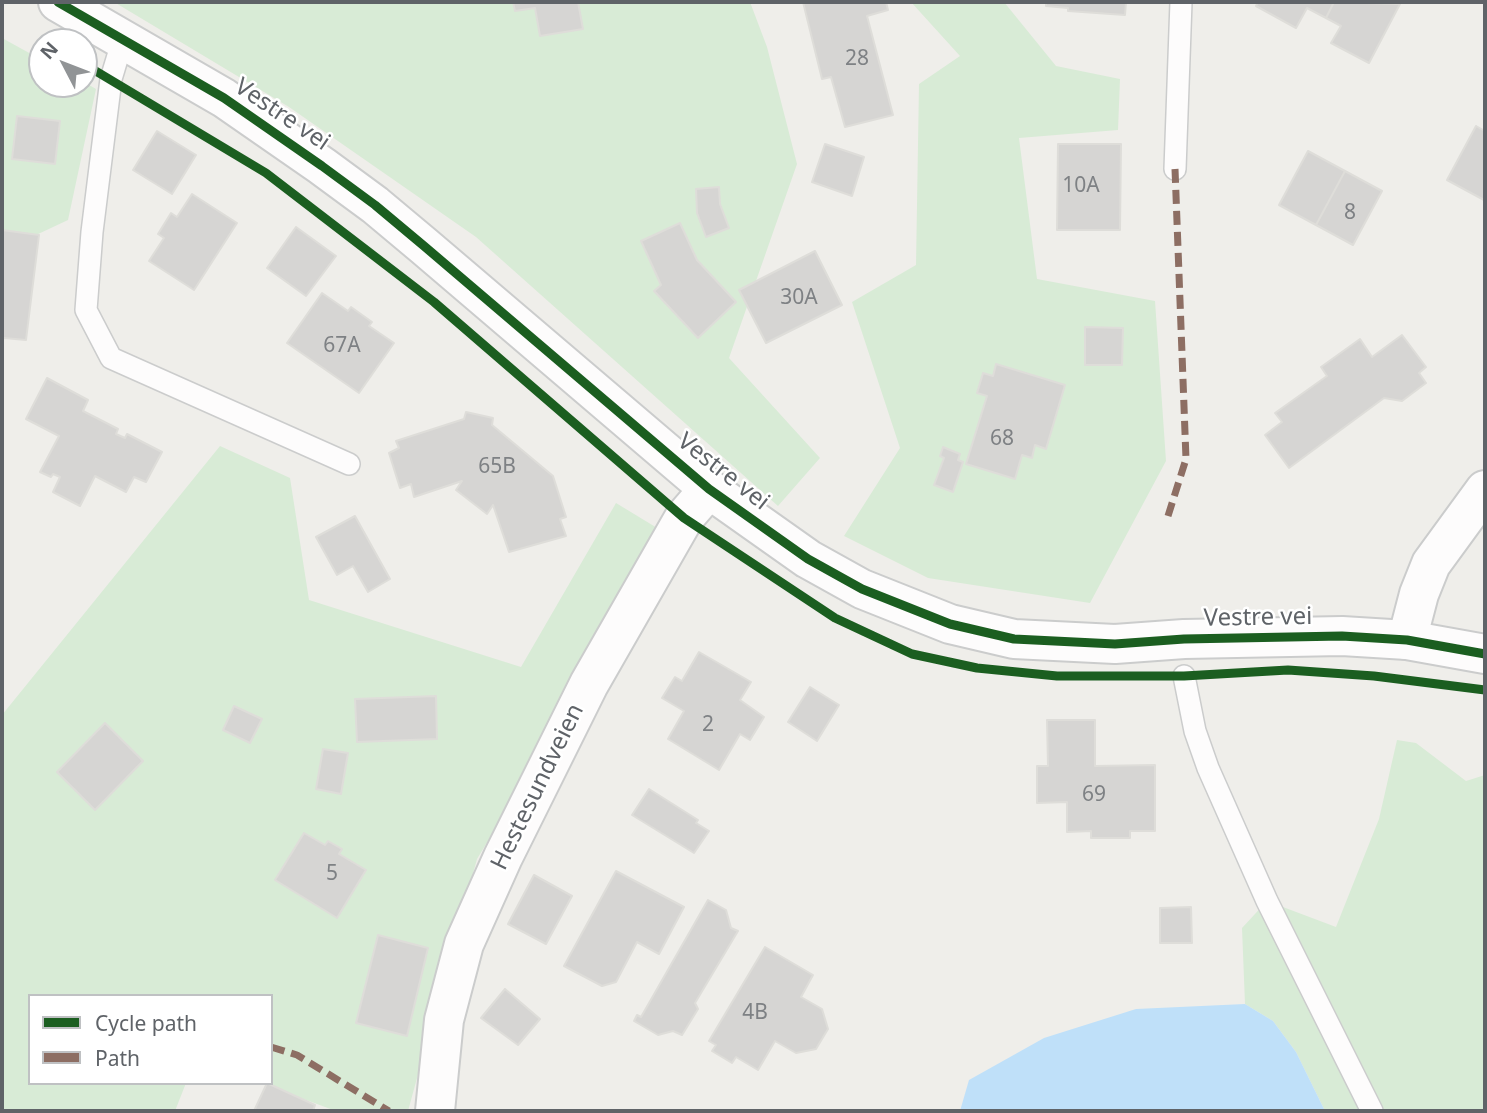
<!DOCTYPE html>
<html>
<head>
<meta charset="utf-8">
<style>
	body { margin:0 }
	#map { position:relative; width:1487px; height:1113px; overflow:hidden; background:#efeeea; font-family:"Noto Sans",sans-serif }
	canvas { display:block }
	.frame { position:absolute; inset:0; border:4px solid #5f6368; pointer-events:none }
	.legend { position:absolute; left:28px; top:994px; width:245px; height:91px; box-sizing:border-box; background:#fff; border:2px solid #bfc1c3; margin:0; padding:9px 12px; list-style:none; font-size:21px; color:#5f6368 }
	.legend li { display:flex; align-items:center; gap:14px; height:35px }
	.legend b { width:35px; border:2px solid #bfc1c3 }
	.north { position:absolute; left:28px; top:28px; width:70px; height:70px; box-sizing:border-box; background:#fff; border:2px solid #bfc1c3; border-radius:50%; rotate:312deg; font-size:19px; font-weight:700; line-height:28px; text-align:center; color:#5f6368 }
	.north::after { content:''; display:block; margin:auto; width:24px; height:32px; background:#919496; clip-path:polygon(50% 0,100% 100%,50% 72%,0 100%) }
</style>
</head>
<body>
<div id="map">
<canvas width="1487" height="1113"></canvas>
<div class="frame"></div>
<ul class="legend">
<li><b style="height:9px;background:#1b5e20"></b>Cycle path</li>
<li><b style="height:9px;background:#8d6e63"></b>Path</li>
</ul>
<div class="north">N</div>
</div>
<script>
const c = document.querySelector('canvas').getContext('2d');
c.lineJoin = 'round';
function paint(path, color) { c.fillStyle = color; c.fill(path, 'evenodd'); }
const toPath = rows => new Path2D(rows.map(r => 'M' + r).join(''));
function strokePath(path, color, width, dash) { c.strokeStyle = color; c.lineWidth = width; c.lineCap = dash ? 'butt' : 'round'; c.setLineDash(dash || []); c.stroke(path); }
function write(font, color, halo, rows, align = 'center') {
  c.font = font + ' "Noto Sans",sans-serif'; c.lineWidth = 5; c.setLineDash([]); c.textBaseline = 'middle'; c.strokeStyle = halo; c.fillStyle = color; for (const [text, x, y, turn = 0] of rows) {
    c.save(); c.translate(x, y); c.rotate((+turn || 0) * Math.PI / 180); c.textAlign = isNaN(turn) ? turn : align; if (halo) c.strokeText(text, 0, 0); c.fillText(text, 0, 0); c.restore();
  }
}
const green = toPath([
	[114,2,750,2,767,47,797,164,729,358,820,458,778,506,476,237,289,107],
	[911,2,1004,2,1056,66,1120,79,1118,130,1019,138,1037,279,1155,301,1166,461,1090,603,928,578,844,536,900,448,852,302,916,265,919,84,960,56],
	[2,38,42,60,42,84,84,84,84,82,96,89,68,220,2,251],
	[220,446,290,478,309,600,521,667,616,503,672,537,477,859,408,1111,336,1111,260,1083,271,1083,271,996,30,996,30,1083,186,1083,175,1111,2,1111,2,715],
	[1397,740,1416,743,1466,781,1485,775,1485,1111,1325,1111,1296,1052,1273,1021,1245,1004,1242,928,1267,901,1336,927,1379,819]
]);
const water = toPath([
	[1245,1004,1273,1021,1296,1052,1325,1111,960,1111,969,1080,1044,1038,1136,1009]
]);
const building = toPath([
	[513,2,578,2,583,29,540,36,535,8,515,11,513,2],
	[803,2,886,2,888,10,867,16,893,115,845,127,831,77,822,79,803,2],
	[1046,2,1126,2,1125,15,1068,11,1068,8,1046,6,1046,2],
	[1258,2,1334,2,1326,18,1307,8,1296,28,1256,6,1258,2],
	[1334,2,1400,4,1369,63,1331,43,1341,26,1326,18,1334,2],
	[17,116,60,121,55,164,12,159,17,116],
	[1476,126,1485,131,1484,200,1447,180,1476,126],
	[157,131,196,155,172,194,133,170,157,131],
	[825,144,864,157,852,196,812,182,825,144],
	[1058,144,1121,144,1120,230,1057,230,1058,144],
	[1308,151,1345,171,1316,225,1279,205,1308,151],
	[1345,171,1382,191,1353,245,1316,225,1345,171],
	[719,187,720,204,729,228,706,237,697,213,696,189,719,187],
	[192,194,237,223,194,290,149,261,164,238,158,234,171,213,177,217,192,194],
	[680,223,697,260,736,302,698,338,654,291,661,285,641,241,680,223],
	[296,227,336,256,306,296,267,268,296,227],
	[2,230,39,235,26,340,4,338,2,341,2,230],
	[815,251,842,305,766,343,739,290,815,251],
	[322,293,348,311,351,307,372,322,369,326,394,343,359,393,287,343,322,293],
	[1085,327,1123,328,1122,365,1085,365,1085,327],
	[1402,335,1426,367,1419,373,1426,383,1402,401,1384,398,1289,468,1265,435,1282,422,1275,413,1327,376,1321,367,1360,339,1372,357,1402,335],
	[996,364,1065,385,1046,449,1035,445,1032,458,1022,455,1015,479,966,464,987,396,977,393,983,373,993,376,996,364],
	[47,378,88,400,83,411,118,429,116,434,125,438,127,434,162,452,146,482,134,477,126,492,95,476,80,506,53,492,60,477,53,474,51,477,40,472,59,436,26,419,47,378],
	[466,412,493,418,492,425,553,476,566,517,560,519,566,536,509,552,493,505,487,514,456,490,462,481,414,497,411,484,400,488,389,453,399,448,396,441,464,419,466,412],
	[943,447,960,454,958,460,963,462,953,492,934,485,944,458,940,456,943,447],
	[355,516,390,579,368,592,353,566,337,575,316,537,355,516],
	[699,652,751,682,740,700,764,717,750,740,740,734,719,770,668,739,684,711,662,698,675,677,682,681,699,652],
	[810,687,839,705,817,741,788,722,810,687],
	[436,696,437,739,357,742,355,699,436,696],
	[234,706,262,719,250,743,223,730,234,706],
	[1047,720,1095,720,1095,766,1155,765,1155,831,1130,831,1130,838,1091,838,1091,831,1067,832,1067,802,1037,803,1037,766,1048,766,1047,720],
	[105,723,143,761,95,810,57,772,105,723],
	[323,749,348,753,341,794,316,789,323,749],
	[649,789,698,820,696,823,709,831,694,853,632,815,649,789],
	[304,833,325,845,328,841,342,849,339,854,366,870,337,918,275,880,304,833],
	[616,871,684,907,659,954,637,942,616,982,602,986,564,966,616,871],
	[534,875,572,896,546,944,508,924,534,875],
	[708,900,726,910,731,928,738,931,695,1003,698,1009,682,1035,673,1031,658,1035,634,1021,637,1015,641,1017,708,900],
	[1191,907,1192,943,1160,943,1160,908,1191,907],
	[378,935,428,948,407,1036,356,1023,378,935],
	[765,947,813,975,801,997,822,1009,828,1029,816,1049,796,1053,775,1041,758,1070,736,1057,732,1063,712,1051,716,1045,709,1041,765,947],
	[505,989,540,1019,518,1045,481,1018,505,989],
	[267,1083,315,1105,313,1111,254,1111,267,1083]
]);
const service = toPath([
	[123,39,111,79,92,232,86,310,111,358,349,464],
	[1175,169,1181,2],
	[1184,676,1195,731,1208,768,1267,901,1372,1111]
]);
const minor = toPath([
	[1407,640,1419,594,1431,564,1485,490],
	[435,1111,444,1020,464,944,503,857,589,684,684,518,709,489]
]);
const tertiary = toPath([
	[58,2,224,98,322,166,375,205,424,246,709,489,808,559,862,589,950,624,1014,639,1115,644,1184,639,1342,636,1407,640,1485,654]
]);
const quiet = toPath([
	[1168,516,1186,459,1175,169],
	[271,1047,297,1055,389,1111]
]);
const cycleway = toPath([
	[58,2,224,98,322,166,375,205,424,246,709,489,808,559,862,589,950,624,1014,639,1115,644,1184,639,1342,636,1407,640,1485,654],
	[84,64,266,173,434,302,684,518,835,618,912,654,977,668,1057,676,1184,676,1288,670,1374,676,1485,690]
]);
const numberNames = [
	["28",857,59],
	["10A",1081,186],
	["8",1350,213],
	["30A",799,298],
	["67A",342,346],
	["68",1002,439],
	["65B",497,467],
	["2",708,725],
	["69",1094,795],
	["5",332,874],
	["4B",755,1013]
];
const streetNames = [
	["Vestre vei",282,115,34],
	["Vestre vei",723,472,38],
	["Vestre vei",1258,618,-1],
	["Hestesundveien",538,787,-64]
];
paint(green, '#d8ebd6');
paint(water, '#bfe0f9');
paint(building, '#d6d5d3');
strokePath(building, '#deddd9', 2);
strokePath(service, '#cbcccc', 24);
strokePath(minor, '#cbcccc', 42);
strokePath(tertiary, '#cbcccc', 42);
strokePath(service, '#fdfcfc', 21);
strokePath(minor, '#fdfcfc', 38);
strokePath(tertiary, '#fdfcfc', 38);
strokePath(quiet, '#8d6e63', 7, [14, 7]);
strokePath(cycleway, '#1b5e20', 9);
write('21px', '#7e8184', null, numberNames);
write('24px', '#5f6368', '#fff', streetNames);
</script>
</body>
</html>
